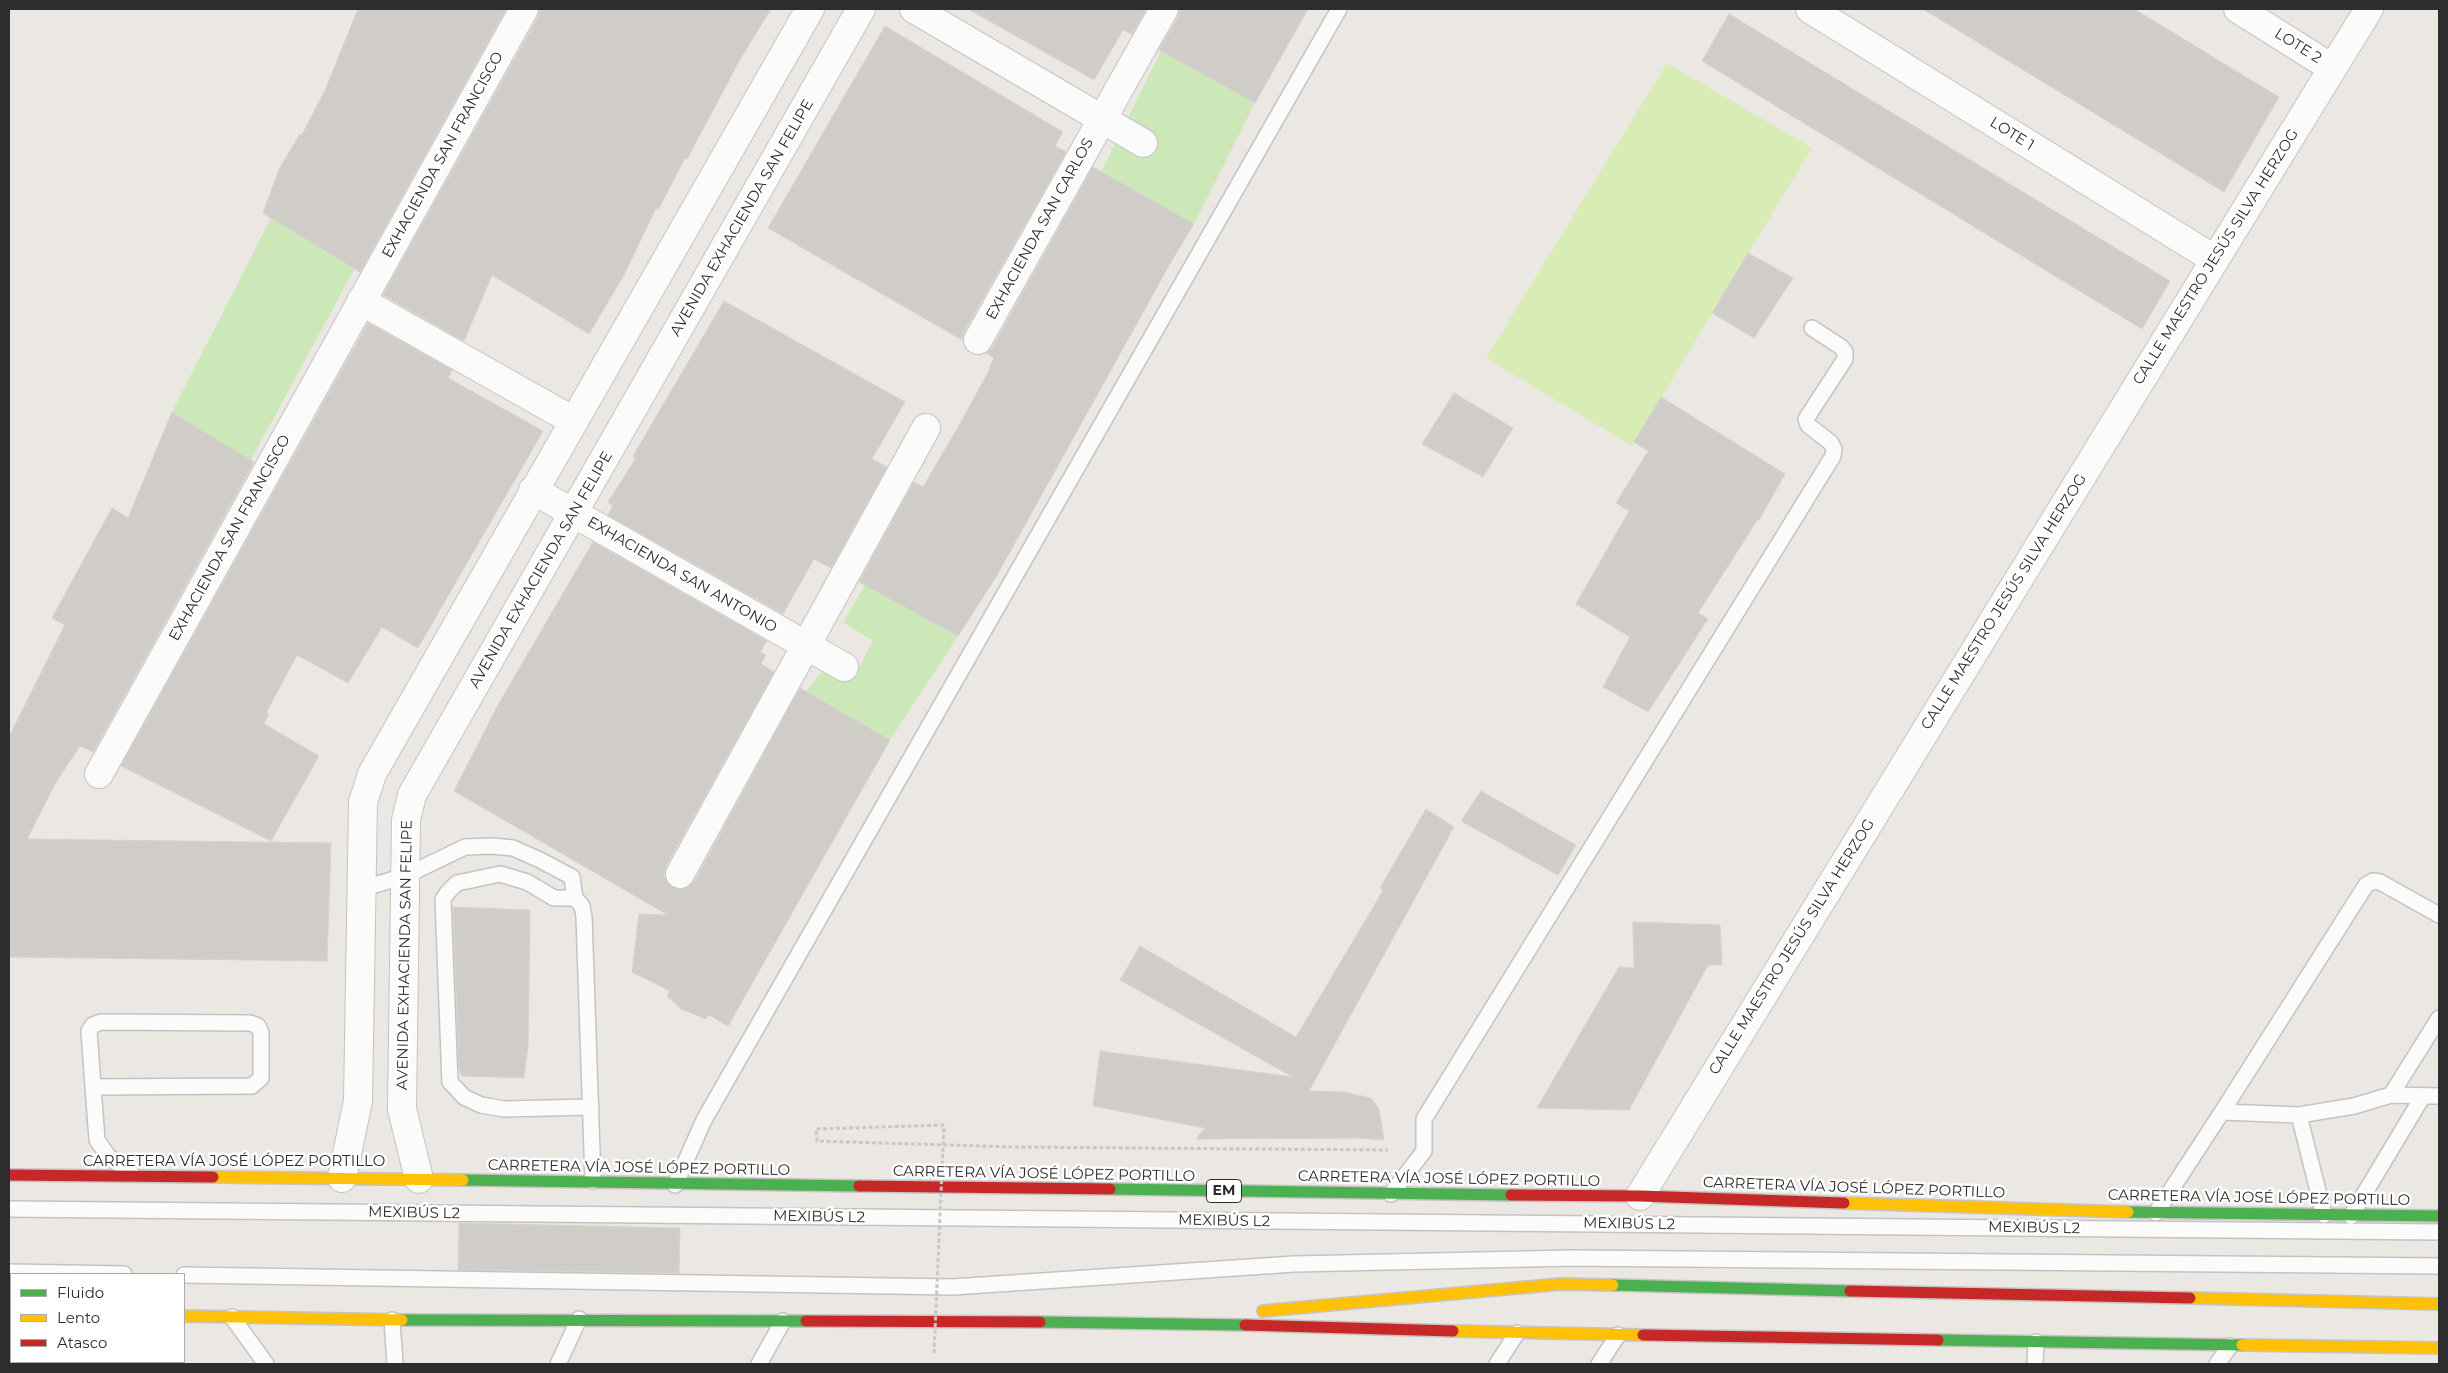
<!DOCTYPE html>
<html>
<head>
<meta charset="utf-8">
<style>
	body { margin:0 }
	#map { position:relative; width:2448px; height:1373px; overflow:hidden; background:#ebe7e2; font-family:Montserrat,sans-serif }
	canvas { display:block }
	.frame { position:absolute; inset:0; border:10px solid #2d2d2d; pointer-events:none }
	.legend { position:absolute; left:10px; top:1273px; width:175px; height:90px; box-sizing:border-box; background:#fff; border:1px solid #ababab; margin:0; padding:6px 9px; list-style:none; font-size:15px; color:#2d2d2d }
	.legend li { display:flex; align-items:center; gap:10px; height:25px }
	.legend b { width:25px; border:1px solid #ababab }
</style>
</head>
<body>
<div id="map">
<canvas width="2448" height="1373"></canvas>
<div class="frame"></div>
<ul class="legend">
<li><b style="height:6px;background:#4caf50"></b>Fluido</li>
<li><b style="height:6px;background:#ffc107"></b>Lento</li>
<li><b style="height:6px;background:#c62828"></b>Atasco</li>
</ul>
</div>
<script>
const c = document.querySelector('canvas').getContext('2d');
c.lineJoin = 'round';
function paint(path, color) { c.fillStyle = color; c.fill(path, 'evenodd'); }
const toPath = rows => new Path2D(rows.map(r => 'M' + r).join(''));
function strokePath(path, color, width, dash) { c.strokeStyle = color; c.lineWidth = width; c.lineCap = dash ? 'butt' : 'round'; c.setLineDash(dash || []); c.stroke(path); }
function write(font, color, halo, rows, align = 'center') {
  c.font = font + ' Montserrat,sans-serif'; c.lineWidth = 5; c.setLineDash([]); c.textBaseline = 'middle'; c.strokeStyle = halo; c.fillStyle = color; for (const [text, x, y, turn = 0] of rows) {
    c.save(); c.translate(x, y); c.rotate((+turn || 0) * Math.PI / 180); c.textAlign = isNaN(turn) ? turn : align; if (halo) c.strokeText(text, 0, 0); c.fillText(text, 0, 0); c.restore();
  }
}
const green = toPath([
	[1161,51,1255,103,1194,224,1101,172],
	[271,218,341,260,356,266,251,460,172,412],
	[865,585,958,636,890,740,806,691,824,669,853,679,873,641,843,622]
]);
const pitch = toPath([
	[1667,63,1812,148,1632,446,1486,358]
]);
const building = toPath([
	[358,9,506,9,360,272,263,213,279,169,300,134,302,135,326,88,358,9],
	[540,9,771,9,742,56,687,159,685,158,658,210,656,208,624,275,589,334,492,275,464,341,383,295,538,17,540,9],
	[968,9,1146,9,1132,34,1123,30,1094,80,968,9],
	[1180,9,1308,9,1255,103,1159,50,1178,17,1180,9],
	[1923,9,2134,9,2279,97,2224,192,1923,9],
	[1729,14,2170,281,2142,329,1702,61,1729,14],
	[885,26,1063,132,1055,146,1066,152,964,332,962,340,768,228,885,26],
	[1093,167,1194,224,1171,262,996,577,958,636,859,582,914,482,923,487,957,429,990,369,989,368,994,358,986,353,992,348,1093,167],
	[1748,253,1793,278,1754,338,1712,313,1748,253],
	[724,301,905,402,872,459,887,467,831,568,814,559,783,614,608,515,613,506,608,502,636,458,633,456,724,301],
	[368,323,452,370,448,378,543,431,418,648,382,627,348,683,297,655,266,713,269,714,264,724,319,756,271,841,121,766,368,323],
	[1454,393,1513,428,1483,477,1422,444,1454,393],
	[1661,397,1785,474,1759,520,1758,519,1698,613,1708,619,1648,712,1603,687,1630,637,1576,604,1629,511,1616,503,1648,451,1634,442,1661,397],
	[172,412,254,462,93,752,80,746,56,782,27,839,331,843,327,961,9,957,9,737,65,625,52,618,112,508,128,518,172,412],
	[593,542,767,641,760,652,766,655,761,664,774,672,666,866,664,875,667,882,672,887,681,890,688,887,694,882,800,688,890,740,728,1026,709,1015,706,1019,681,1009,667,996,670,991,632,972,639,914,668,915,454,791,498,705,593,542],
	[1481,791,1576,845,1558,875,1461,821,1481,791],
	[1426,809,1454,827,1309,1091,1343,1092,1371,1098,1379,1109,1384,1140,1360,1138,1196,1139,1205,1128,1093,1106,1100,1051,1293,1077,1120,980,1140,946,1296,1037,1371,911,1383,890,1380,888,1426,809],
	[453,907,530,910,528,1046,524,1078,462,1076,459,1070,453,907],
	[1633,922,1720,925,1722,965,1708,965,1629,1110,1537,1108,1619,967,1634,968,1633,922],
	[459,1223,680,1228,679,1273,458,1270,459,1223]
]);
const path = toPath([
	[944,1125,816,1129,817,1141,1013,1147,1388,1150]
]);
const lane = toPath([
	[361,889,405,876,465,847,492,846,513,848,540,860,572,877,575,898,582,906,584,917,593,1181],
	[575,898,554,898,527,882,500,874,457,883,448,892,443,899,450,1082,464,1097,481,1105,504,1109,591,1107],
	[93,1087,252,1086,261,1078,261,1033,258,1026,250,1023,101,1022,93,1025,89,1031,93,1087,97,1140,108,1156,132,1174],
	[2391,1095,2439,1018],
	[2222,1112,2366,885,2373,881,2380,882,2439,915],
	[2299,1115,2324,1215],
	[675,1185,704,1120,1339,9],
	[1391,1194,1424,1151,1424,1119,1833,456,1834,449,1831,443,1808,425,1806,419,1845,359,1845,352,1841,347,1812,328],
	[9,1209,2439,1232],
	[2156,1213,2222,1112,2299,1115,2354,1106,2391,1095,2439,1096],
	[2351,1216,2423,1096],
	[9,1272,124,1274],
	[184,1275,953,1287,1294,1264,1572,1258,2439,1266],
	[232,1317,266,1364],
	[392,1320,395,1364],
	[558,1364,579,1319],
	[759,1364,783,1321],
	[1497,1364,1517,1333],
	[1599,1364,1618,1335],
	[2035,1364,2036,1342],
	[2217,1364,2230,1346]
]);
const street = toPath([
	[914,9,1143,143],
	[1810,9,2214,259],
	[2238,9,2332,68],
	[361,301,572,420],
	[978,340,1164,9],
	[533,490,844,667],
	[99,774,524,9],
	[680,874,926,428],
	[342,1178,358,1101,363,802,372,774,810,9],
	[419,1179,402,1109,406,820,412,795,861,9],
	[1640,1196,2369,9]
]);
const fast = toPath([
	[463,1180,859,1186],
	[1110,1189,1511,1195],
	[2128,1212,2439,1216],
	[1613,1285,1850,1291],
	[9,1314,11,1314],
	[402,1320,806,1321],
	[1040,1322,1245,1325],
	[1938,1340,2242,1345]
]);
const slow = toPath([
	[213,1177,463,1180],
	[1844,1203,2128,1212],
	[2190,1298,2439,1304],
	[1263,1311,1561,1284,1613,1285],
	[184,1316,402,1320],
	[1453,1331,1643,1335],
	[2242,1345,2439,1348]
]);
const jam = toPath([
	[9,1175,213,1177],
	[859,1186,1110,1189],
	[1511,1195,1640,1196,1844,1203],
	[1850,1291,2190,1298],
	[806,1321,1040,1322],
	[1245,1325,1453,1331],
	[1643,1335,1938,1340]
]);
const pathBridge = toPath([
	[934,1353,944,1125]
]);
const shields = [
	[1224,1191,35]
];
const shieldNames = [
	["EM",1224,1191]
];
const streetNames = [
	["LOTE 2",2298,46,32],
	["LOTE 1",2012,134,32],
	["EXHACIENDA SAN FRANCISCO",443,155,-61],
	["AVENIDA EXHACIENDA SAN FELIPE",742,218,-60],
	["EXHACIENDA SAN CARLOS",1040,229,-61],
	["CALLE MAESTRO JESÚS SILVA HERZOG",2216,257,-58],
	["EXHACIENDA SAN FRANCISCO",230,538,-61],
	["AVENIDA EXHACIENDA SAN FELIPE",541,570,-60],
	["EXHACIENDA SAN ANTONIO",682,575,30],
	["CALLE MAESTRO JESÚS SILVA HERZOG",2004,602,-58],
	["CALLE MAESTRO JESÚS SILVA HERZOG",1792,947,-58],
	["AVENIDA EXHACIENDA SAN FELIPE",405,955,-89],
	["CARRETERA VÍA JOSÉ LÓPEZ PORTILLO",234,1162],
	["CARRETERA VÍA JOSÉ LÓPEZ PORTILLO",639,1168,1],
	["CARRETERA VÍA JOSÉ LÓPEZ PORTILLO",1044,1174,1],
	["CARRETERA VÍA JOSÉ LÓPEZ PORTILLO",1449,1179,1],
	["CARRETERA VÍA JOSÉ LÓPEZ PORTILLO",1854,1188,2],
	["CARRETERA VÍA JOSÉ LÓPEZ PORTILLO",2259,1198,1],
	["MEXIBÚS L2",414,1213,1],
	["MEXIBÚS L2",819,1217,1],
	["MEXIBÚS L2",1224,1221,1],
	["MEXIBÚS L2",1629,1224,1],
	["MEXIBÚS L2",2034,1228,1]
];
paint(green, '#cce8b9');
paint(pitch, '#d8ecb6');
paint(building, '#d0cdc9');
strokePath(building, '#d6d3ce', 1);
strokePath(lane, '#c4c3c3', 18);
strokePath(street, '#c4c3c3', 30);
strokePath(fast, '#c6c4c3', 14);
strokePath(slow, '#c6c4c3', 14);
strokePath(jam, '#c6c4c3', 14);
strokePath(path, '#c8c8c8', 3, [4, 2.5]);
strokePath(lane, '#fcfbfb', 15);
strokePath(street, '#fcfbfb', 28);
strokePath(fast, '#4caf50', 11);
strokePath(slow, '#ffc107', 11);
strokePath(jam, '#c62828', 11);
strokePath(pathBridge, '#c8c8c8', 3, [4, 2.5]);
for (const [x, y, w] of shields) { const box = new Path2D(); box.roundRect(x - w / 2, y - 11.5, w, 23, 4); c.fillStyle = '#fff'; c.fill(box); strokePath(box, '#2d2d2d', 1); }
write('bold 14px', '#2d2d2d', null, shieldNames);
write('15px', '#2d2d2d', '#fff', streetNames);
</script>
</body>
</html>
